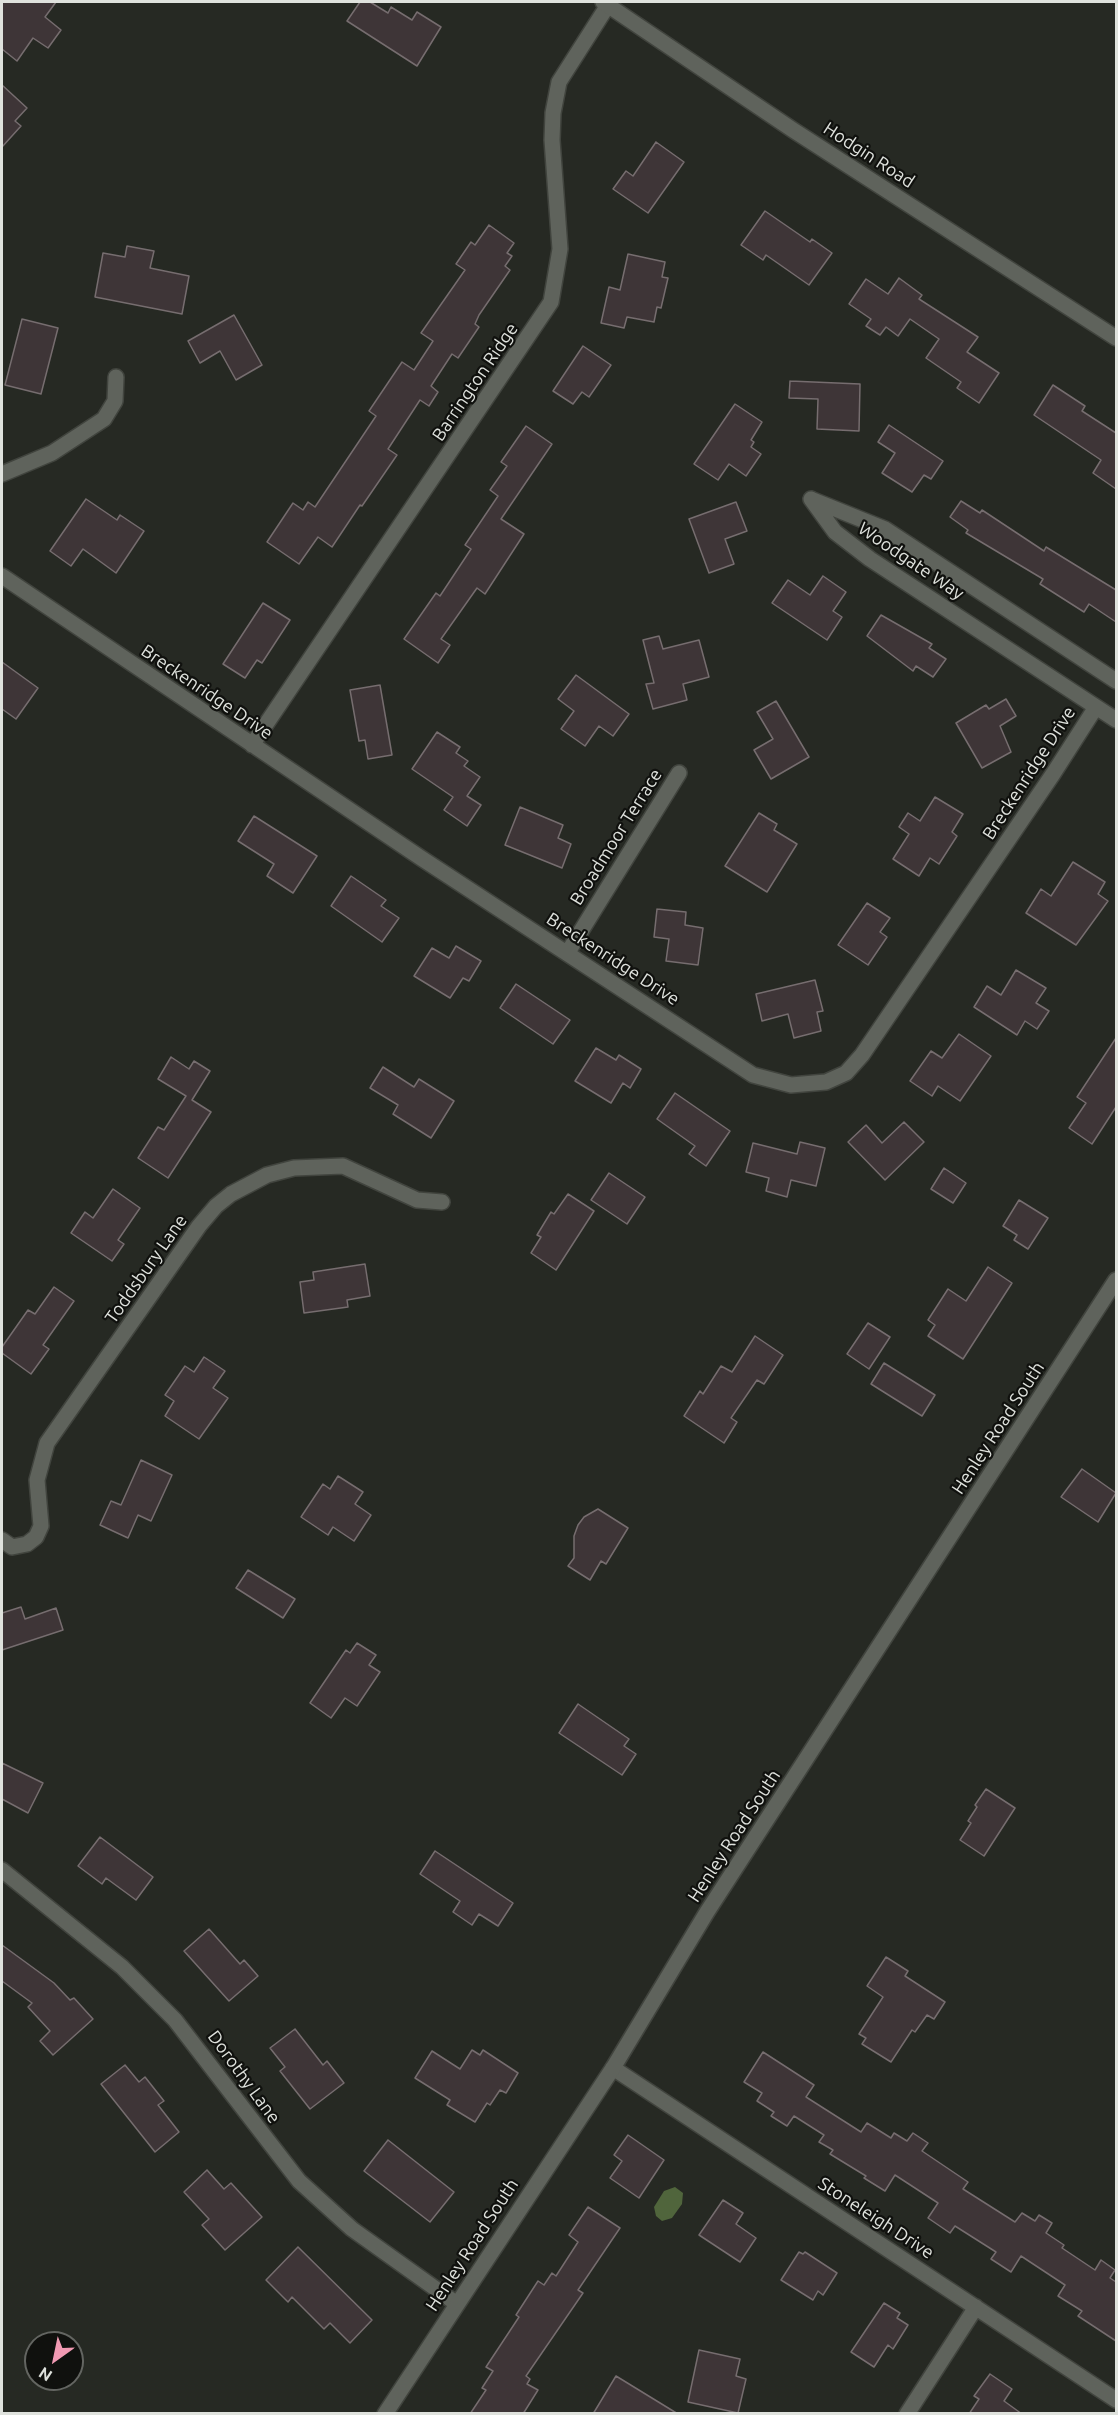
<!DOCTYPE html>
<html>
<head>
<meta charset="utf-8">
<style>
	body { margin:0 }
	#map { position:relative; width:1118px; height:2415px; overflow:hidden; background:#262923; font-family:Ubuntu,sans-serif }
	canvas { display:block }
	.frame { position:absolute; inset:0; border:3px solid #dfe2dd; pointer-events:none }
	.north { position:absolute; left:24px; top:2331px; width:60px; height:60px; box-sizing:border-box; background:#10110e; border:2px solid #636561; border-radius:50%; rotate:213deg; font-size:16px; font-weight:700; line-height:24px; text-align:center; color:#dfe2dd }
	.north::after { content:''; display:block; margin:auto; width:21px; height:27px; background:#f19ab3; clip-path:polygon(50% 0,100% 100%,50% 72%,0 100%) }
</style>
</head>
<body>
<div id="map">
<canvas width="1118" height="2415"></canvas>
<div class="frame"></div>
<div class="north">N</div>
</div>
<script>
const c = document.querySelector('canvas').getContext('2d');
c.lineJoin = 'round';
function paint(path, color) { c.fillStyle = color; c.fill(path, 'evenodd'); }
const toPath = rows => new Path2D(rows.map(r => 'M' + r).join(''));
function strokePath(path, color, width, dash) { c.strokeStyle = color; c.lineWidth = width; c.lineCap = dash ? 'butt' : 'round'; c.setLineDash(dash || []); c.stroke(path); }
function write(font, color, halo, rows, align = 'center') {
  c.font = font + ' Ubuntu,sans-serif'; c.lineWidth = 4.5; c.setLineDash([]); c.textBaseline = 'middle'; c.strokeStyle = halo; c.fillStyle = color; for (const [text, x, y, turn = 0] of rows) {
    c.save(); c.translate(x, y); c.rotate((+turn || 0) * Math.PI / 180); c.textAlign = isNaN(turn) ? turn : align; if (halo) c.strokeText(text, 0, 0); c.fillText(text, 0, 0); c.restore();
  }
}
const water = toPath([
	[675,2187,683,2193,682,2204,672,2218,662,2221,656,2216,654,2207,664,2191]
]);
const building = toPath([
	[2,2,56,2,45,17,61,30,48,48,33,38,17,61,2,49,2,2],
	[360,2,370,2,388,13,391,7,412,20,417,12,441,27,417,66,347,21,360,2],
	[2,85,27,108,15,121,21,126,2,147,2,85],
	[656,142,684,162,648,213,613,189,626,171,633,176,656,142],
	[765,211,810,242,812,239,832,253,809,285,766,255,763,260,741,245,765,211],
	[489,225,514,243,507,253,512,256,505,266,510,270,479,315,475,324,479,327,458,358,452,354,431,386,438,392,429,406,420,400,388,449,397,455,362,506,360,505,332,547,318,537,299,564,267,542,293,503,303,510,308,502,315,507,376,416,369,411,402,362,414,370,433,341,421,333,465,270,456,264,471,242,475,245,489,225],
	[127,246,154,251,150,268,189,276,182,314,95,297,103,253,125,257,127,246],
	[628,254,665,262,662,277,668,278,661,308,657,307,654,322,627,317,624,328,601,323,609,287,620,290,628,254],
	[899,278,922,295,919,299,978,337,967,352,999,373,979,403,957,388,961,382,926,358,939,339,910,319,898,336,886,327,880,335,866,326,871,319,849,304,866,279,888,294,899,278],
	[234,315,262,365,236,380,220,351,200,363,188,341,234,315],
	[22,319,58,328,41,394,5,385,22,319],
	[583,346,611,365,589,397,582,392,573,404,553,391,583,346],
	[790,381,860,384,859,431,817,429,818,399,789,398,790,381],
	[1053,385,1085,406,1082,411,1116,433,1116,489,1093,473,1101,460,1034,415,1053,385],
	[735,404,762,422,751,440,754,442,751,447,761,454,746,476,729,464,718,480,694,464,735,404],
	[889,425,943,461,931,479,924,475,912,492,882,473,895,453,878,442,889,425],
	[526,426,552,444,501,519,524,534,485,594,477,588,441,639,450,645,438,663,404,639,436,593,440,596,471,549,465,545,498,496,490,490,507,466,501,462,526,426],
	[86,499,117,520,120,515,144,531,116,573,83,549,71,566,50,551,86,499],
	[961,501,980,513,982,510,1044,551,1046,547,1116,590,1116,622,1089,604,1084,612,1040,584,1043,579,966,533,968,530,950,517,961,501],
	[736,502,747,531,725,539,734,564,709,573,689,519,736,502],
	[823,576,846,592,833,611,842,617,827,640,772,603,788,580,810,595,823,576],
	[263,603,290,620,262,663,257,660,245,678,223,664,263,603],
	[881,615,932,644,929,648,946,659,933,677,916,666,913,671,867,636,881,615],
	[659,636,663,649,699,640,709,677,683,684,687,700,653,709,646,684,654,683,643,640,659,636],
	[2,662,38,688,16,719,2,709,2,662],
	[576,675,629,714,613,736,599,726,585,746,561,729,574,711,558,699,576,675],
	[380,685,392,755,368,759,365,740,359,741,350,690,380,685],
	[1006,699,1016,716,1000,726,1011,752,982,768,956,723,986,705,989,709,1006,699],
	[776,701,809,757,771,779,754,750,773,739,757,712,776,701],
	[437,732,460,747,456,753,468,761,464,766,480,777,467,796,481,805,467,826,444,810,453,797,412,769,437,732],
	[935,797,963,814,952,832,957,836,939,864,930,858,919,876,893,859,909,834,899,827,908,813,920,821,935,797],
	[520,807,563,825,558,838,571,844,562,868,505,845,520,807],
	[759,813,777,824,774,830,797,844,767,892,725,866,759,813],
	[254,816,317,856,293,893,267,876,274,864,238,841,254,816],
	[1073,862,1105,882,1098,894,1108,901,1076,945,1026,913,1041,889,1051,896,1073,862],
	[351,876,386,900,381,906,399,918,382,942,331,906,351,876],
	[867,903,890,918,880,932,887,937,868,965,838,945,867,903],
	[657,909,686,912,685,925,703,928,698,965,666,961,669,939,654,937,657,909],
	[456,946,481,961,469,981,463,978,450,998,414,976,432,948,449,958,456,946],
	[1016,970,1046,988,1036,1003,1049,1011,1037,1029,1025,1021,1017,1035,974,1007,987,986,1001,995,1016,970],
	[815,980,823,1011,817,1012,821,1031,794,1038,788,1014,762,1021,756,994,815,980],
	[516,984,570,1020,553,1044,500,1008,516,984],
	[959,1034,991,1056,960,1101,938,1086,932,1096,910,1081,931,1051,942,1058,959,1034],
	[1116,1038,1116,1107,1092,1144,1069,1128,1086,1103,1077,1097,1116,1038],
	[596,1048,616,1060,619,1055,641,1069,630,1088,623,1083,611,1103,575,1081,596,1048],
	[171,1057,189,1069,194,1061,210,1071,192,1100,211,1112,168,1178,138,1158,158,1127,164,1130,186,1096,158,1079,171,1057],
	[383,1067,414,1087,419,1079,454,1101,431,1138,393,1114,398,1105,370,1088,383,1067],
	[675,1093,730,1131,706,1166,689,1154,695,1146,657,1119,675,1093],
	[904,1122,924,1142,885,1180,848,1142,866,1125,882,1143,904,1122],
	[800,1142,825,1148,816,1186,791,1180,787,1197,766,1191,769,1178,746,1172,753,1143,797,1154,800,1142],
	[944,1168,966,1183,953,1203,931,1189,944,1168],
	[609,1173,645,1197,627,1224,591,1200,609,1173],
	[113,1189,140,1208,118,1240,124,1244,112,1261,71,1233,85,1212,93,1218,113,1189],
	[568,1194,594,1211,556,1270,531,1253,541,1237,537,1235,551,1212,554,1214,568,1194],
	[1019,1200,1048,1218,1028,1249,1014,1240,1017,1235,1003,1226,1019,1200],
	[365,1264,370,1296,347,1300,348,1307,304,1313,300,1282,314,1280,313,1272,365,1264],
	[988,1267,1012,1283,963,1359,928,1336,935,1325,928,1320,948,1289,966,1301,988,1267],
	[54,1287,74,1301,43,1345,49,1349,31,1374,2,1353,2,1347,28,1310,35,1314,54,1287],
	[868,1323,890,1337,869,1369,847,1354,868,1323],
	[755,1336,783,1355,764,1384,757,1380,731,1418,737,1422,724,1443,684,1416,700,1391,703,1394,721,1366,732,1372,755,1336],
	[204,1357,225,1371,213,1388,228,1398,199,1439,165,1416,174,1401,165,1395,185,1366,194,1372,204,1357],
	[884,1363,935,1395,922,1416,871,1384,884,1363],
	[141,1460,172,1475,151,1521,138,1515,128,1538,100,1525,111,1501,121,1505,141,1460],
	[1082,1469,1116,1493,1098,1522,1061,1497,1082,1469],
	[338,1476,363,1492,355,1504,371,1515,354,1541,333,1527,328,1535,301,1517,323,1484,330,1489,338,1476],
	[598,1509,628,1528,606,1564,601,1561,590,1580,568,1566,574,1558,574,1536,578,1525,584,1517,598,1509],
	[248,1570,295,1599,283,1618,236,1588,248,1570],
	[21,1607,25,1619,56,1608,63,1630,2,1650,2,1613,21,1607],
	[357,1643,376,1655,369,1665,380,1672,357,1706,345,1698,331,1718,310,1703,346,1650,350,1653,357,1643],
	[578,1704,629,1739,624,1746,636,1754,622,1775,559,1733,578,1704],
	[2,1763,43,1783,28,1813,2,1799,2,1763],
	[986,1789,1015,1808,984,1856,960,1840,971,1823,968,1821,977,1807,975,1805,986,1789],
	[100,1837,153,1877,136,1900,106,1878,102,1884,78,1866,100,1837],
	[435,1851,513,1903,498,1926,479,1914,472,1925,453,1912,460,1901,420,1874,435,1851],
	[209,1929,240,1964,244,1960,258,1976,229,2001,184,1951,209,1929],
	[2,1945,54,1983,70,2000,74,1998,93,2019,53,2055,40,2041,50,2031,28,2007,32,2003,2,1981,2,1945],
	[886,1957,908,1971,905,1976,945,2002,934,2019,927,2015,915,2032,912,2030,891,2062,862,2044,866,2038,859,2034,883,1997,867,1986,886,1957],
	[295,2029,323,2065,327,2061,344,2083,310,2109,280,2071,285,2067,270,2048,295,2029],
	[472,2050,480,2055,483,2050,518,2073,506,2093,500,2090,490,2105,487,2103,475,2122,447,2105,450,2100,415,2078,432,2051,460,2069,472,2050],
	[763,2052,814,2085,806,2097,861,2132,867,2123,891,2138,894,2133,907,2141,913,2133,928,2143,922,2151,968,2182,963,2189,1015,2222,1022,2213,1035,2221,1039,2215,1052,2223,1046,2233,1064,2245,1062,2248,1095,2270,1101,2260,1115,2270,1110,2278,1116,2282,1116,2341,1078,2316,1082,2311,1058,2296,1065,2285,1021,2256,1011,2272,991,2259,996,2252,955,2226,950,2233,928,2218,938,2203,895,2175,885,2191,864,2178,866,2176,830,2154,833,2150,819,2142,824,2135,794,2116,787,2126,771,2116,774,2112,757,2101,762,2093,744,2082,763,2052],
	[125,2065,139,2082,145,2077,164,2101,158,2105,179,2132,155,2152,101,2084,125,2065],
	[628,2135,664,2160,639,2198,610,2178,622,2161,614,2155,628,2135],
	[388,2140,454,2192,430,2222,364,2171,388,2140],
	[207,2170,224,2189,231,2183,262,2217,225,2250,202,2225,209,2219,184,2192,207,2170],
	[723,2200,743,2213,736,2224,756,2238,740,2262,699,2235,723,2200],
	[588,2207,620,2228,578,2290,583,2293,526,2376,530,2379,527,2384,538,2390,523,2414,470,2414,486,2390,482,2388,493,2371,486,2367,519,2317,516,2315,538,2281,544,2285,552,2273,556,2276,578,2242,569,2235,588,2207],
	[298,2247,372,2320,350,2343,330,2323,324,2329,292,2297,288,2302,266,2280,298,2247],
	[799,2252,803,2254,805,2252,837,2273,823,2295,818,2291,813,2300,781,2280,799,2252],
	[884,2303,900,2313,897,2318,908,2325,893,2349,888,2345,874,2367,851,2352,884,2303],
	[699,2350,740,2359,736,2376,746,2379,738,2413,688,2402,699,2350],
	[990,2374,1012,2389,1004,2401,1022,2414,969,2414,979,2399,974,2396,990,2374],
	[616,2376,678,2414,593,2414,616,2376]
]);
const minor = toPath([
	[2,474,52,453,104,419,115,401,116,377],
	[811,499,835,532,870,559,1116,720],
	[813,500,885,529,1116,681],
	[2,576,421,858,753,1075,791,1085,826,1082,846,1073,862,1055,1053,774,1096,707],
	[252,745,551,302,560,249,552,140,553,113,559,82,610,2],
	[568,952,679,773],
	[2,1540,12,1547,27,1544,36,1537,41,1526,37,1480,47,1443,199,1226,216,1206,231,1194,267,1175,294,1168,343,1166,417,1200,442,1202],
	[2,1870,122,1967,175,2020,299,2181,352,2229,457,2304],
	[613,2068,1116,2400],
	[907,2414,976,2307]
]);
const tertiary = toPath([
	[603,2,793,130,1116,338],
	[385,2414,613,2068,707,1912,1116,1280]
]);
const streetNames = [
	["Hodgin Road",869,155,33],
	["Barrington Ridge",475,382,-56],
	["Woodgate Way",911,561,34],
	["Breckenridge Drive",207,692,34],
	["Breckenridge Drive",1029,773,-57],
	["Broadmoor Terrace",616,837,-58],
	["Breckenridge Drive",613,959,33],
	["Toddsbury Lane",146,1269,-55],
	["Henley Road South",998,1428,-57],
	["Henley Road South",734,1836,-57],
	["Dorothy Lane",244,2077,54],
	["Stoneleigh Drive",876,2218,33],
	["Henley Road South",472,2245,-57]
];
paint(water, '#50653c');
paint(building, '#3e3537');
strokePath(building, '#766d6f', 1.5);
strokePath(minor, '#41443e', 18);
strokePath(tertiary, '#41443e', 18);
strokePath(minor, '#5f635c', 15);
strokePath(tertiary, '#5f635c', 15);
write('18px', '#dfe2dd', '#10110e', streetNames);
</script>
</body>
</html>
